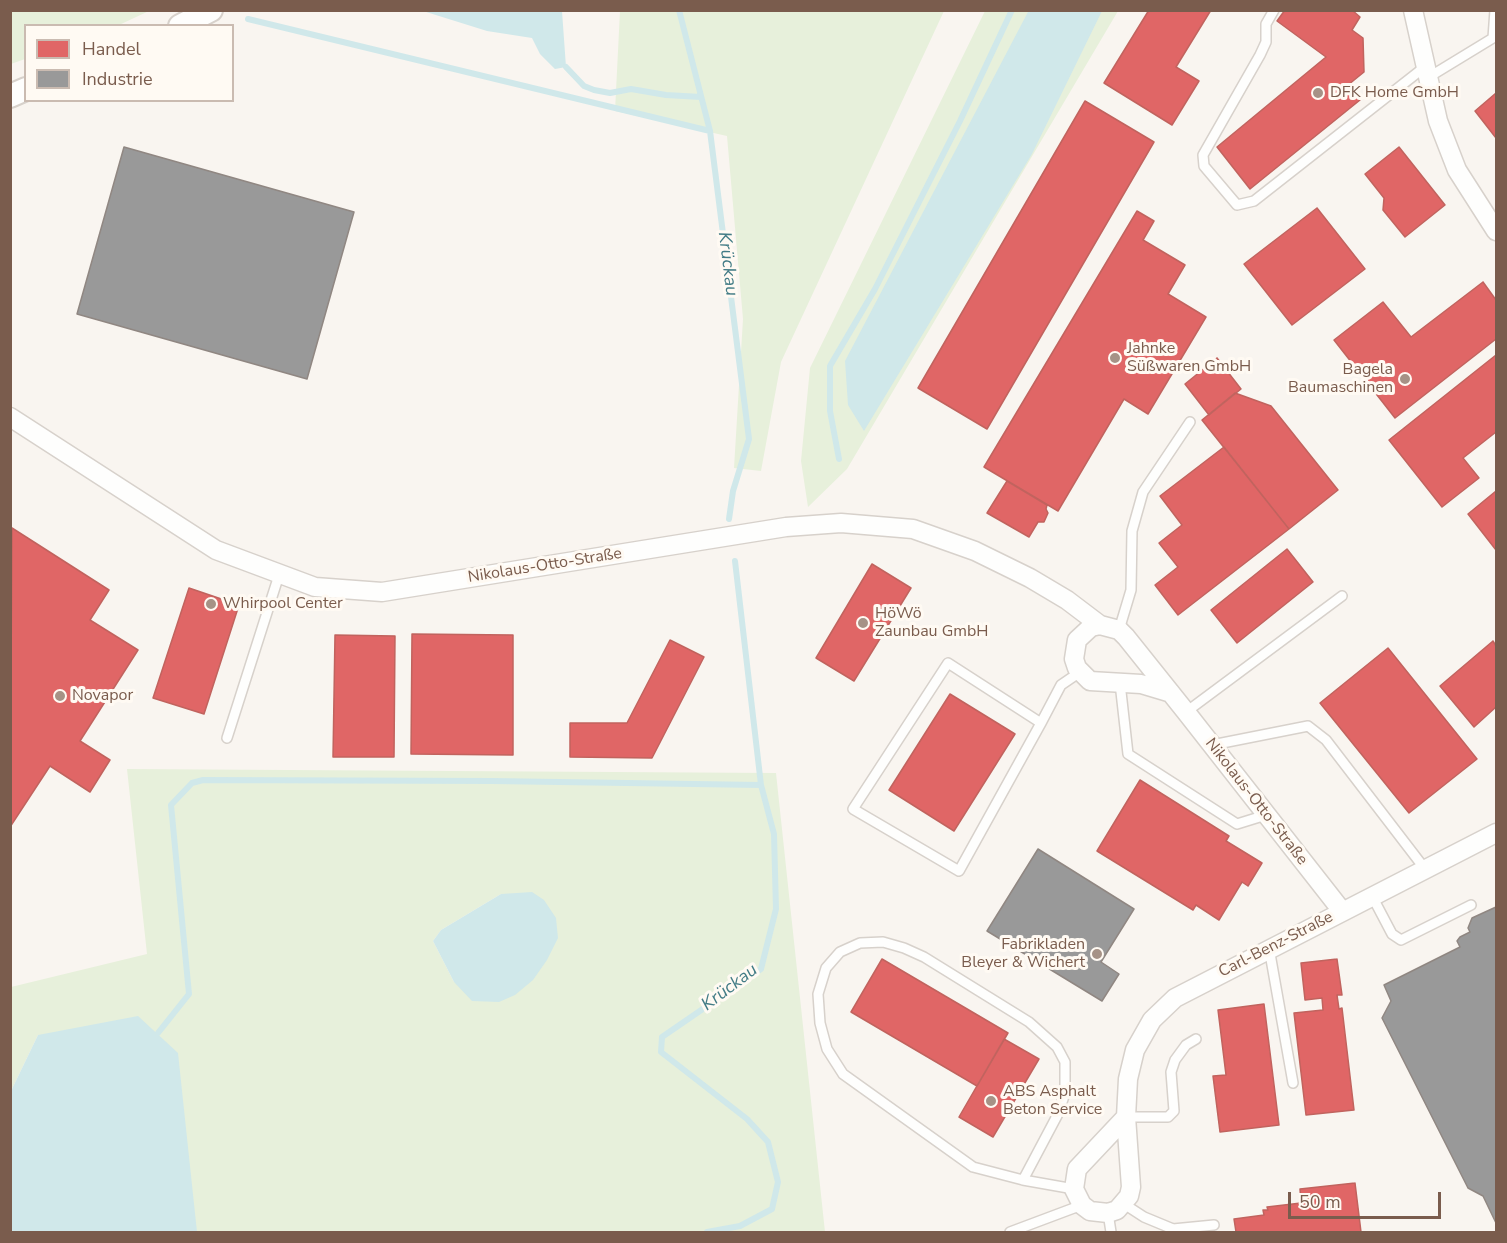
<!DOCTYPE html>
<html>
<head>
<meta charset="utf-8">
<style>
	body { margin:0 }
	#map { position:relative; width:1507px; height:1243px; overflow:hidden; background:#f9f5f0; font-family:"Nunito Sans",sans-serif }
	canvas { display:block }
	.frame { position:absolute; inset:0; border:12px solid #7a5c4d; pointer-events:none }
	.legend { position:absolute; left:24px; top:24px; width:210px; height:78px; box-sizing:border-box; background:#fffaf3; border:2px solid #cabbb1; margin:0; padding:8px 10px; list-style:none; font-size:18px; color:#7a5c4d }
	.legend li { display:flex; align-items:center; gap:12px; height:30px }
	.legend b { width:30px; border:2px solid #cabbb1 }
	.scale { position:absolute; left:1288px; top:1192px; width:153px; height:27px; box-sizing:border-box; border:3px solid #7a5c4d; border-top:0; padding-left:8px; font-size:18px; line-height:21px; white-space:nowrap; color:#7a5c4d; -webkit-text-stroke:4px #fffaf3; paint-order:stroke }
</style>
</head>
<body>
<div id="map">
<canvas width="1507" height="1243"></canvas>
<div class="frame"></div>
<ul class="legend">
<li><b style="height:16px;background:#e06666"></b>Handel</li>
<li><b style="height:16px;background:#999"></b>Industrie</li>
</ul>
<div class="scale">50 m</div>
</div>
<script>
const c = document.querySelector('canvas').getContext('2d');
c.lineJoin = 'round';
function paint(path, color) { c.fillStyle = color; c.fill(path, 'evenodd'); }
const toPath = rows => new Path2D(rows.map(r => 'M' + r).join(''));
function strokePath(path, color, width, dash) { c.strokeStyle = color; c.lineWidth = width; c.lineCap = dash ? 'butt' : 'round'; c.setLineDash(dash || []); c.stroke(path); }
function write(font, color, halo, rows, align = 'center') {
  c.font = font + ' "Nunito Sans",sans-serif'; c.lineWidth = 6; c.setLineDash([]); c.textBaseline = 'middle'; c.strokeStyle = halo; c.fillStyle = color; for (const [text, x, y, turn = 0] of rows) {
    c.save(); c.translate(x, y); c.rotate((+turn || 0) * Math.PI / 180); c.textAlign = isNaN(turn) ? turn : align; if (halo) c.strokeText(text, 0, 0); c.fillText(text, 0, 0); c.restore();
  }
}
const green = toPath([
	[10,11,11,10,149,11,119,25,26,26,25,59,11,64],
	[620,11,944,11,781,362,761,471,734,468,743,319,727,136,615,111],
	[985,11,1118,11,847,469,808,507,801,461,810,368],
	[127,769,776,773,825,1232,192,1232,38,1035,11,1091,11,987,147,954],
	[501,894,454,982,433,941,441,930]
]);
const water = toPath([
	[1029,10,1102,11,1032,154,864,431,848,405,845,361],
	[423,11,562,11,566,67,555,69,540,54,532,38,487,31],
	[532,892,544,900,556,918,558,938,547,960,533,980,515,995,499,1002,472,1001,454,982,433,941,441,930,501,894],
	[138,1016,178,1053,197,1232,11,1232,11,1091,38,1035]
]);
const shops = toPath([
	[1149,10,1211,10,1176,67,1199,81,1172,125,1104,83,1149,10],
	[1285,10,1352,10,1360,17,1352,30,1363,38,1364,72,1348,85,1360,100,1250,189,1217,147,1326,57,1277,21,1285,10],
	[1496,93,1496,138,1475,111,1496,93],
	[1085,101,1154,142,987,429,918,388,1085,101],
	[1399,147,1445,205,1405,237,1383,210,1384,198,1365,174,1399,147],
	[1317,208,1365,269,1292,325,1244,264,1317,208],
	[1137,211,1154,221,1143,240,1185,265,1168,294,1206,317,1148,414,1124,399,1058,511,984,467,1137,211],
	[1483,282,1496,300,1496,339,1395,418,1334,340,1383,302,1411,337,1483,282],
	[1496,355,1496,432,1463,458,1479,478,1442,507,1389,440,1496,355],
	[1217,358,1241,389,1209,415,1185,384,1217,358],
	[1235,393,1271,406,1338,490,1289,529,1202,420,1235,393],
	[1224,447,1289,529,1178,615,1155,585,1178,567,1159,543,1182,525,1160,496,1224,447],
	[1007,481,1047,505,1046,509,1048,513,1044,522,1038,522,1029,537,987,513,1007,481],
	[1496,491,1496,550,1468,514,1496,491],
	[12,528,109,590,90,620,138,650,80,741,110,760,90,792,50,766,10,827,12,528],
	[1287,549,1313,582,1237,643,1211,610,1287,549],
	[872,564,911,588,854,681,816,658,872,564],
	[189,588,239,605,204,714,153,698,189,588],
	[412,634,513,635,513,755,411,754,412,634],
	[335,635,395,636,394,757,333,757,335,635],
	[670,640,704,657,652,758,570,757,570,723,627,723,670,640],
	[1493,641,1496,646,1496,707,1474,727,1440,686,1493,641],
	[1388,648,1477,759,1409,813,1320,703,1388,648],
	[950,694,1015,734,954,831,889,790,950,694],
	[1140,780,1229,836,1226,841,1262,863,1248,886,1242,882,1219,920,1196,905,1193,910,1097,851,1140,780],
	[882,959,1008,1033,977,1086,851,1012,882,959],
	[1337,959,1342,995,1337,995,1339,1009,1342,1008,1354,1110,1306,1115,1294,1013,1323,1010,1322,998,1305,1000,1301,963,1337,959],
	[1264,1004,1279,1125,1220,1132,1213,1076,1226,1075,1218,1010,1264,1004],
	[1004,1039,1039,1059,993,1137,959,1117,1004,1039],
	[1355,1183,1361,1232,1236,1232,1234,1219,1264,1215,1263,1210,1268,1210,1267,1207,1301,1203,1300,1189,1355,1183]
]);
const industry = toPath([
	[124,147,354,212,307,379,77,314,124,147],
	[1038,849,1134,909,1101,962,1119,974,1102,1001,987,931,1038,849],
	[1496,907,1496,1223,1483,1196,1468,1188,1382,1018,1391,1001,1384,985,1460,947,1457,941,1460,937,1470,932,1468,928,1472,918,1496,907]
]);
const stream = toPath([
	[679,10,710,131,749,439,733,491,729,519],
	[248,19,710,131],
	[566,67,584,86,594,90,610,93,631,89,666,95,701,97],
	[839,459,830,411,830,366,875,289,960,121,1012,10],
	[158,1033,189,994,171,805,192,783,203,780,492,781,761,785],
	[707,1232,740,1226,772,1209,778,1182,768,1142,747,1119,661,1052,662,1037,761,969,776,909,774,834,761,785,735,561]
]);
const service = toPath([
	[1274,10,1266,24,1266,42,1260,55,1203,155,1204,166,1237,205,1254,201,1426,66],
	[1429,77,1493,38,1495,10],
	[1119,630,1131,590,1132,531,1143,492,1190,422],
	[1120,683,1128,754,1237,824,1266,815],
	[1186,712,1342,596],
	[1041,723,948,663,853,809,959,871,1041,723,1061,685,1080,672],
	[227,738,279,575],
	[1212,745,1308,726,1326,740,1425,869],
	[1372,896,1392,934,1401,940,1471,905],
	[1269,948,1293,1083],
	[1126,1117,1168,1117,1174,1111,1171,1072,1175,1060,1186,1045,1196,1039],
	[1023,1180,1058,1114,1065,1093,1065,1062,1057,1047,1029,1022,924,957,904,948,883,942,860,943,840,952,826,968,818,994,820,1023,827,1049,843,1074,973,1167,1023,1180,1074,1189],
	[1124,1204,1144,1217,1173,1229,1214,1225],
	[1108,1213,1111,1232],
	[1010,1232,1082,1205]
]);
const minor = toPath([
	[1413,10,1438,121,1457,170,1496,231],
	[10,417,216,550,315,587,382,592,786,527,841,523,913,529,975,551,1030,578,1067,600,1100,625],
	[1171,693,1141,684,1090,681,1077,668,1074,659,1077,640,1091,627,1100,625,1119,630,1126,637,1186,712,1342,911],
	[1126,1117,1077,1169,1074,1189,1082,1205,1090,1211,1108,1213,1117,1210,1129,1196,1131,1187,1126,1117,1128,1079,1135,1050,1152,1020,1175,998,1496,833]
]);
const tertiary = toPath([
	[180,26,211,10],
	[10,96,26,89]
]);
const markers = [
	[1318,93,6,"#a69286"],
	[1115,358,6,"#a69286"],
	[1405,379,6,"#a69286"],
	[211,604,6,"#a69286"],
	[863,623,6,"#a69286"],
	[60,696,6,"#a69286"],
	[1097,954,6,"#a69286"],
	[991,1101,6,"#a69286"]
];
const poiNames = [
	["DFK Home GmbH",1330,93],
	["Jahnke",1127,349],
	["Süßwaren GmbH",1127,367],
	["Bagela",1393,370,"right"],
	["Baumaschinen",1393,388,"right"],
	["Whirpool Center",223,604],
	["HöWö",875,614],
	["Zaunbau GmbH",875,632],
	["Novapor",72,696],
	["Fabrikladen",1085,945,"right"],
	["Bleyer & Wichert",1085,963,"right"],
	["ABS Asphalt",1003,1092],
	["Beton Service",1003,1110]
];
const streetNames = [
	["Nikolaus-Otto-Straße",545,566,-9],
	["Nikolaus-Otto-Straße",1256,802,52],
	["Carl-Benz-Straße",1276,945,-27]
];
const waterNames = [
	["Krückau",727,264,83],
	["Krückau",730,988,-37]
];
paint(green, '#e7f0db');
paint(water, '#d0e8ea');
paint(shops, '#e06666');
strokePath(shops, '#c1635e', 1.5);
paint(industry, '#999');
strokePath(industry, '#908782', 1.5);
strokePath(stream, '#d0e8ea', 6);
strokePath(service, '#d7d1cb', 12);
strokePath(minor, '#d7d1cb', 21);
strokePath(tertiary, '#d7d1cb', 26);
strokePath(service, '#fefefd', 9);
strokePath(minor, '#fefefd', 18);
strokePath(tertiary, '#fefefd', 22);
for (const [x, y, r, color] of markers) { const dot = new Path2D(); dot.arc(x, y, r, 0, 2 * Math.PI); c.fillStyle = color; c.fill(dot); strokePath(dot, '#fffaf3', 2); }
write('16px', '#7a5c4d', '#fffaf3', poiNames, 'left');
write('16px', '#7a5c4d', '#fffaf3', streetNames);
write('italic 18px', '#437c86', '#fffaf3', waterNames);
</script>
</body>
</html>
